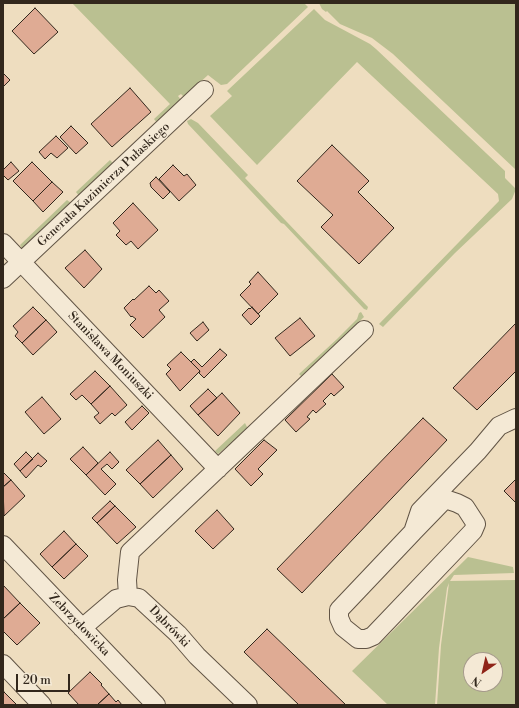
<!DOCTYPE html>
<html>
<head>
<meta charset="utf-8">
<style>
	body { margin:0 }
	#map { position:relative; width:519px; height:708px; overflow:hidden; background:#eeddbf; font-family:"Libre Bodoni",serif }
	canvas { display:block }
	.frame { position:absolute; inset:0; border:4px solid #32271c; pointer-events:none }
	.north { position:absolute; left:463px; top:652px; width:40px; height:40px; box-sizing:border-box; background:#f4e9d5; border:1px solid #a69b8b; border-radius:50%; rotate:214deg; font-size:11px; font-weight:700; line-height:16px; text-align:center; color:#32271c }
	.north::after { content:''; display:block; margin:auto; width:14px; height:18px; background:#8f2418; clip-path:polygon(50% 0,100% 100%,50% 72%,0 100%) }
	.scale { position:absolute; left:16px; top:674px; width:54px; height:18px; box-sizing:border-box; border:2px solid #32271c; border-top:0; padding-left:5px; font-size:12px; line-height:14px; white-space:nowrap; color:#32271c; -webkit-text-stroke:3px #f4e9d5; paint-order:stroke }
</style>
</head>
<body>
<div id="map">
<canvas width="519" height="708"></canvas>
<div class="frame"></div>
<div class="north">N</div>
<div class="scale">20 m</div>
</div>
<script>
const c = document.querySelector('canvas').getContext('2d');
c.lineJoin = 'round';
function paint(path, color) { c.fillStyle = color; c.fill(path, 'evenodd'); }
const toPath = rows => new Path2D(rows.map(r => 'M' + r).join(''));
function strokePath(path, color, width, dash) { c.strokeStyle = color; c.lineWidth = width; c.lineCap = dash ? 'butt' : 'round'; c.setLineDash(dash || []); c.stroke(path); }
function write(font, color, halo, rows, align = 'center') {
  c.font = font + ' "Libre Bodoni",serif'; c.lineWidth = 3; c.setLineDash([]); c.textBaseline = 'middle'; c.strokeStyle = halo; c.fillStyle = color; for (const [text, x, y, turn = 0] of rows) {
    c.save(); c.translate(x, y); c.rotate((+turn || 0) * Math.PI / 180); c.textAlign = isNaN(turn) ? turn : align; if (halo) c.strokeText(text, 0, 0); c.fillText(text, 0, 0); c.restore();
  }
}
const green = toPath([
	[72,3,304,3,308,7,227,84,221,85,208,75,184,97,181,94,178,96,181,100,157,123,154,119,170,104],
	[319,3,516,3,516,168,515,169,393,54,372,38,340,24,327,11,326,12,322,9],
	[314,9,325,20,370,44,376,49,505,171,505,178,516,189,512,199,455,253,383,327,379,324,499,201,498,194,357,62,257,165,210,116,232,96,227,91],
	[191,119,198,123,248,175,245,178,368,307,367,310,364,309,284,224,281,223,188,124,187,121],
	[110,160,113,163,79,196,76,192],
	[67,200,71,203,29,243,22,248,20,245],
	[361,312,364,317,302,377,299,374,337,339,357,319,359,313],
	[245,423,248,429,218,454,215,451],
	[468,557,513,567,514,573,454,575,450,581,516,580,516,705,437,705,441,645,449,583,447,588,439,648,435,705,388,705,352,671],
	[471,660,495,660,495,684,471,684]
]);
const building = toPath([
	[35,8,58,32,34,54,12,31,35,8],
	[3,73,10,80,3,87,3,73],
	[130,88,151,112,112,147,91,124,130,88],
	[71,126,88,143,76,154,60,137,71,126],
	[56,136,68,148,57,158,51,153,45,159,39,152,56,136],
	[332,145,369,181,358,192,394,228,359,264,321,227,333,215,297,181,332,145],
	[11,162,19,171,8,180,3,175,3,170,11,162],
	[32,162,52,182,33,201,13,181,32,162],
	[173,165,184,176,187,174,196,185,179,201,159,179,173,165],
	[156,177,170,192,163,199,151,187,150,183,156,177],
	[52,182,63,192,43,212,33,201,52,182],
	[133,203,158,230,138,249,131,241,126,245,116,235,120,231,113,223,133,203],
	[85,250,102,269,84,288,65,268,85,250],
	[258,272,278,294,258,314,240,295,251,284,249,282,258,272],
	[149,286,156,293,159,290,169,301,159,310,165,317,143,338,130,325,136,319,132,316,131,317,124,308,133,299,134,300,149,286],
	[33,307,46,320,22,343,15,336,18,332,13,326,33,307],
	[252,307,260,316,251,325,242,315,249,308,250,309,252,307],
	[300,318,315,336,290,356,275,338,300,318],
	[46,320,57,332,33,355,22,343,46,320],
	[203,322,209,330,197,341,190,333,203,322],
	[516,323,516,371,477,410,453,388,516,323],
	[220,349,227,355,204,378,199,373,200,371,191,362,194,359,202,367,220,349],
	[181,352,200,371,180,391,166,374,171,369,167,365,181,352],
	[95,371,110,386,91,404,82,395,76,400,70,394,95,371],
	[332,374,344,387,334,396,331,393,323,401,326,404,316,413,313,410,307,417,310,419,296,432,285,420,332,374],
	[110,386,127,405,115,416,112,413,100,424,94,417,99,413,91,404,110,386],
	[208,389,217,398,198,415,190,406,208,389],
	[222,393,240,413,218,436,198,415,222,393],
	[42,397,61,419,44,434,25,412,42,397],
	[142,406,149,413,132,430,125,422,142,406],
	[423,418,447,440,302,593,277,569,423,418],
	[158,440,171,455,140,484,126,470,158,440],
	[264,440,277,450,258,469,263,474,251,486,235,469,264,440],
	[83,447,98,463,86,475,70,459,83,447],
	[26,452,33,459,20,471,14,464,26,452],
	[110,452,119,462,112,469,107,464,101,469,116,484,105,495,86,475,110,452],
	[38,453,47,461,41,467,38,465,26,478,20,471,38,453],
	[171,455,183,469,153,498,140,484,171,455],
	[3,472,11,480,3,487,3,472],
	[516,479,516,503,504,491,516,479],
	[11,480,25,496,4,516,3,487,11,480],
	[110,501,115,506,97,523,92,518,110,501],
	[115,506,136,527,117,544,97,523,115,506],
	[217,510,234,529,213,549,195,531,217,510],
	[64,531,76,544,52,567,40,554,64,531],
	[76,544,88,556,64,579,52,567,76,544],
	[3,585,20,603,3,619,3,585],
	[20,603,40,623,17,645,3,631,3,619,20,603],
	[267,629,346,705,299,705,244,652,267,629],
	[90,672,102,684,101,685,109,694,97,705,79,705,68,693,90,672],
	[4,692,17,705,3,705,3,693,4,692],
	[109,694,116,702,118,700,122,705,97,705,109,694]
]);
const minor = toPath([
	[3,243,218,469],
	[3,279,204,90],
	[413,532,445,499,457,503,465,507,476,524,473,531,456,549,373,636,366,639,358,639,343,627,339,618,339,610,413,532,420,511,478,451,499,426,516,418],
	[3,545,156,705],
	[128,596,127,580,130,552,364,330],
	[82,628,116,599,128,596,139,598,178,634,197,656,248,705],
	[3,664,42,705]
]);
const streetNames = [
	["Generała Kazimierza Pułaskiego",104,185,-43],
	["Stanisława Moniuszki",110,356,46],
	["Zebrzydowicka",79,625,46],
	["Dąbrówki",169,627,46]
];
paint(green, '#bac091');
paint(building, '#dfab94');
strokePath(building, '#32271c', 1);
strokePath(minor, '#615445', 20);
strokePath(minor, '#f4e9d5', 18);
write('12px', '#32271c', '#f4e9d5', streetNames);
</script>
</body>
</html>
